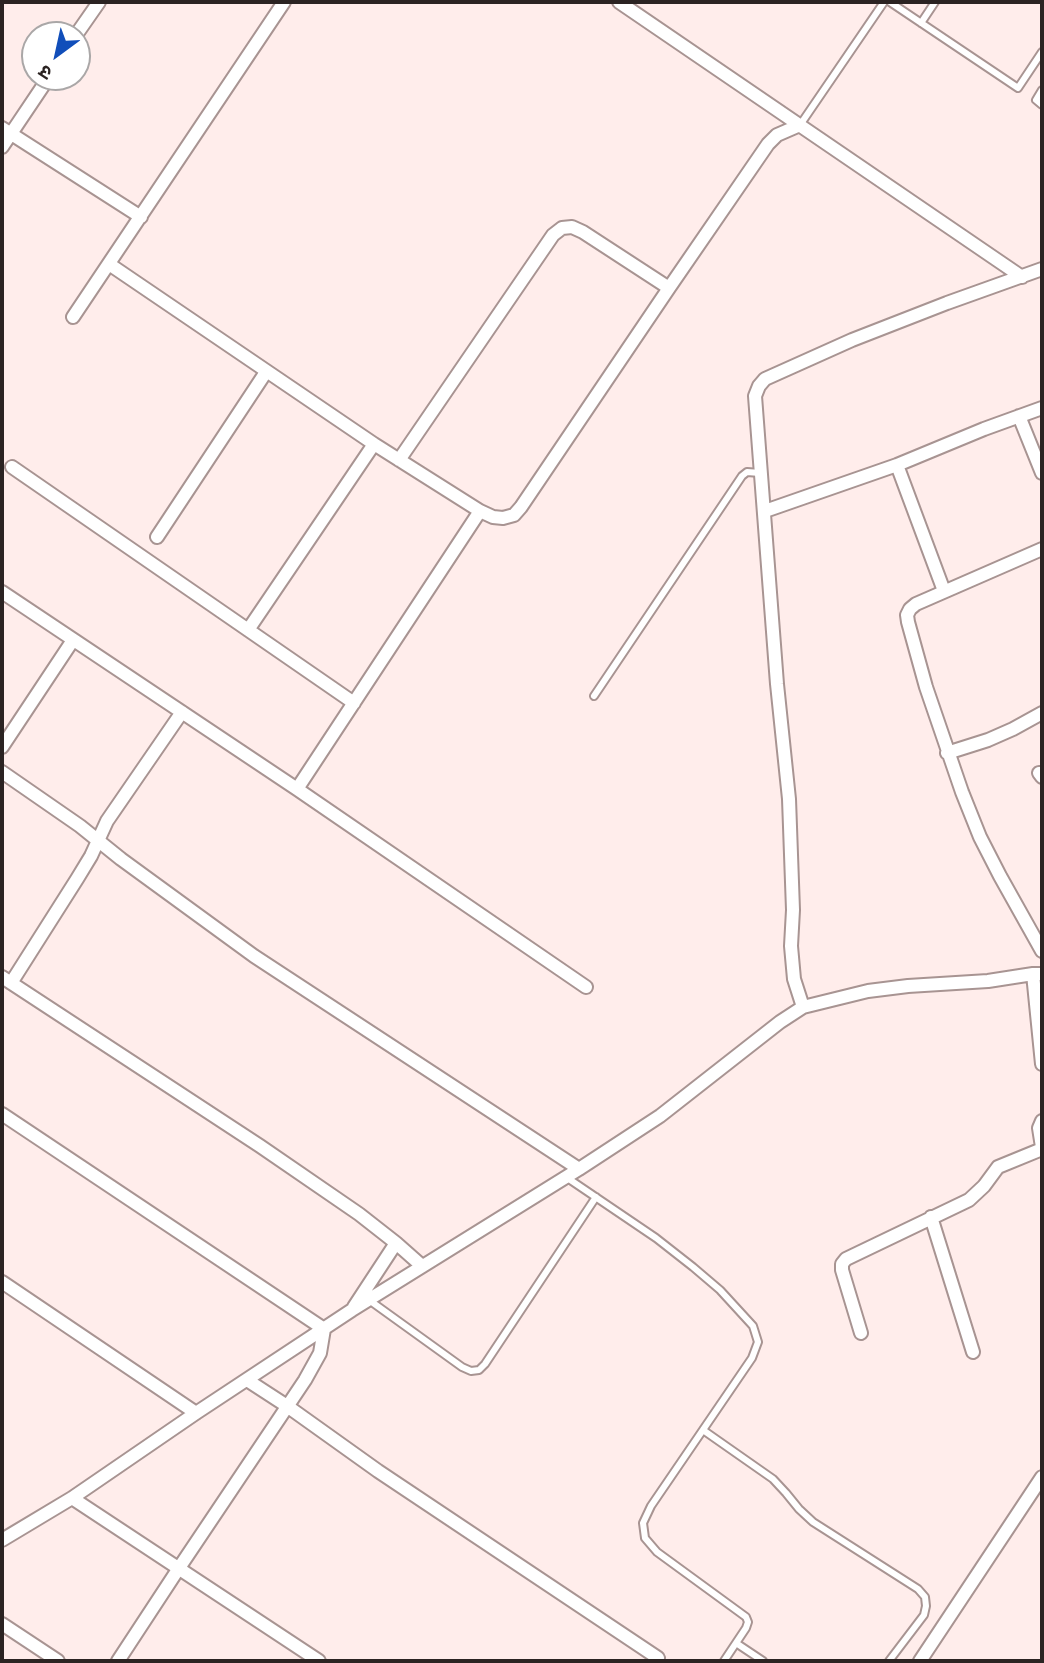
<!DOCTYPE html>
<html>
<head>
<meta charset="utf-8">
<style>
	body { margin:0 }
	#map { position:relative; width:1044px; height:1663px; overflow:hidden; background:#ffedeb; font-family:Signika,"Noto Sans Devanagari",sans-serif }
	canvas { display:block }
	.frame { position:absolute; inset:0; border:4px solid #2b2322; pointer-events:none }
	.north { position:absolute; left:21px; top:21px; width:70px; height:70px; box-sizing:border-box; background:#fff; border:2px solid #aaa7a7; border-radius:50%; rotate:213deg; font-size:19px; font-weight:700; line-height:28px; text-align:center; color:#2b2322 }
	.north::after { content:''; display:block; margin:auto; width:24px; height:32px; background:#114eba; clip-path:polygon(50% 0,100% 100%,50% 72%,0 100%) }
</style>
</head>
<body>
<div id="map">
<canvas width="1044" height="1663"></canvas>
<div class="frame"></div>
<div class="north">उ</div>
</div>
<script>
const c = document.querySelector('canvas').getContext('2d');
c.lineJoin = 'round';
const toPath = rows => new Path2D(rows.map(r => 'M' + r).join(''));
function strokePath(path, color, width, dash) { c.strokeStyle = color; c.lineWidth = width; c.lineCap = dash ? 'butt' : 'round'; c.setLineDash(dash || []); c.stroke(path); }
const service = toPath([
	[890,2,1018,88,1042,52],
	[921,23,935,2],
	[1042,90,1036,100,1042,105],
	[800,125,884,2],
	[594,696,742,476,747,472,760,473],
	[566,1177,656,1238,693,1267,720,1290,753,1326,758,1342,752,1358,651,1506,643,1523,645,1538,657,1552,746,1617,748,1622,746,1628,724,1661],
	[369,1300,462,1367,471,1371,479,1370,485,1364,596,1197],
	[703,1430,773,1479,786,1493,799,1509,813,1522,918,1589,925,1597,926,1606,924,1615,889,1661],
	[736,1643,763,1661]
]);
const minor = toPath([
	[619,2,1022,277],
	[76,35,99,2],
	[2,128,141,217],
	[2,147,49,77],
	[109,264,374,444,248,630],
	[73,317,284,2],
	[1019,416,1042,473],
	[374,444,480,511,493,517,503,518,514,515,521,507,669,288,768,144,777,135,800,125],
	[399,460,553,235,562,228,572,227,583,232,669,288],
	[897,465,944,591],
	[12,467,354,703],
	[765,511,897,465,984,429,1042,408],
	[157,537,266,372],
	[1042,549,916,604,910,609,907,615,908,622,926,687,962,792,980,837,1000,876,1042,951],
	[2,592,297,789,586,987],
	[2,747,73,640],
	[947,753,988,740,1013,729,1042,713],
	[2,772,80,826,121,859,254,956,579,1169],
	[1039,773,1042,777],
	[297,789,480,511],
	[1033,974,1042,1064],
	[2,977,260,1146,359,1214,396,1243,422,1266],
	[11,983,77,879,91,856,107,821,182,712],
	[803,1007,794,979,791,946,793,910,789,799,777,684,755,396,759,386,765,379,852,340,947,303,1042,269],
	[2,1114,324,1329,320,1353,305,1380,179,1568,118,1661],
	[1042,1121,1039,1128,1042,1147],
	[931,1217,973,1352],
	[2,1282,196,1413],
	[354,1307,396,1243],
	[861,1333,842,1270,842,1264,846,1259,969,1200,984,1186,998,1167,1042,1149],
	[247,1380,287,1406,378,1471,658,1658],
	[72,1498,319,1661],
	[2,1540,72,1498,196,1413,352,1310,579,1169,660,1116,780,1022,803,1007,868,991,908,986,988,981,1033,974,1042,974],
	[2,1624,58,1661],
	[920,1661,1042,1477]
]);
strokePath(service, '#a89492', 10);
strokePath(minor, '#a89492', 16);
strokePath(service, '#fff', 6);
strokePath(minor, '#fff', 12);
</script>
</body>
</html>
